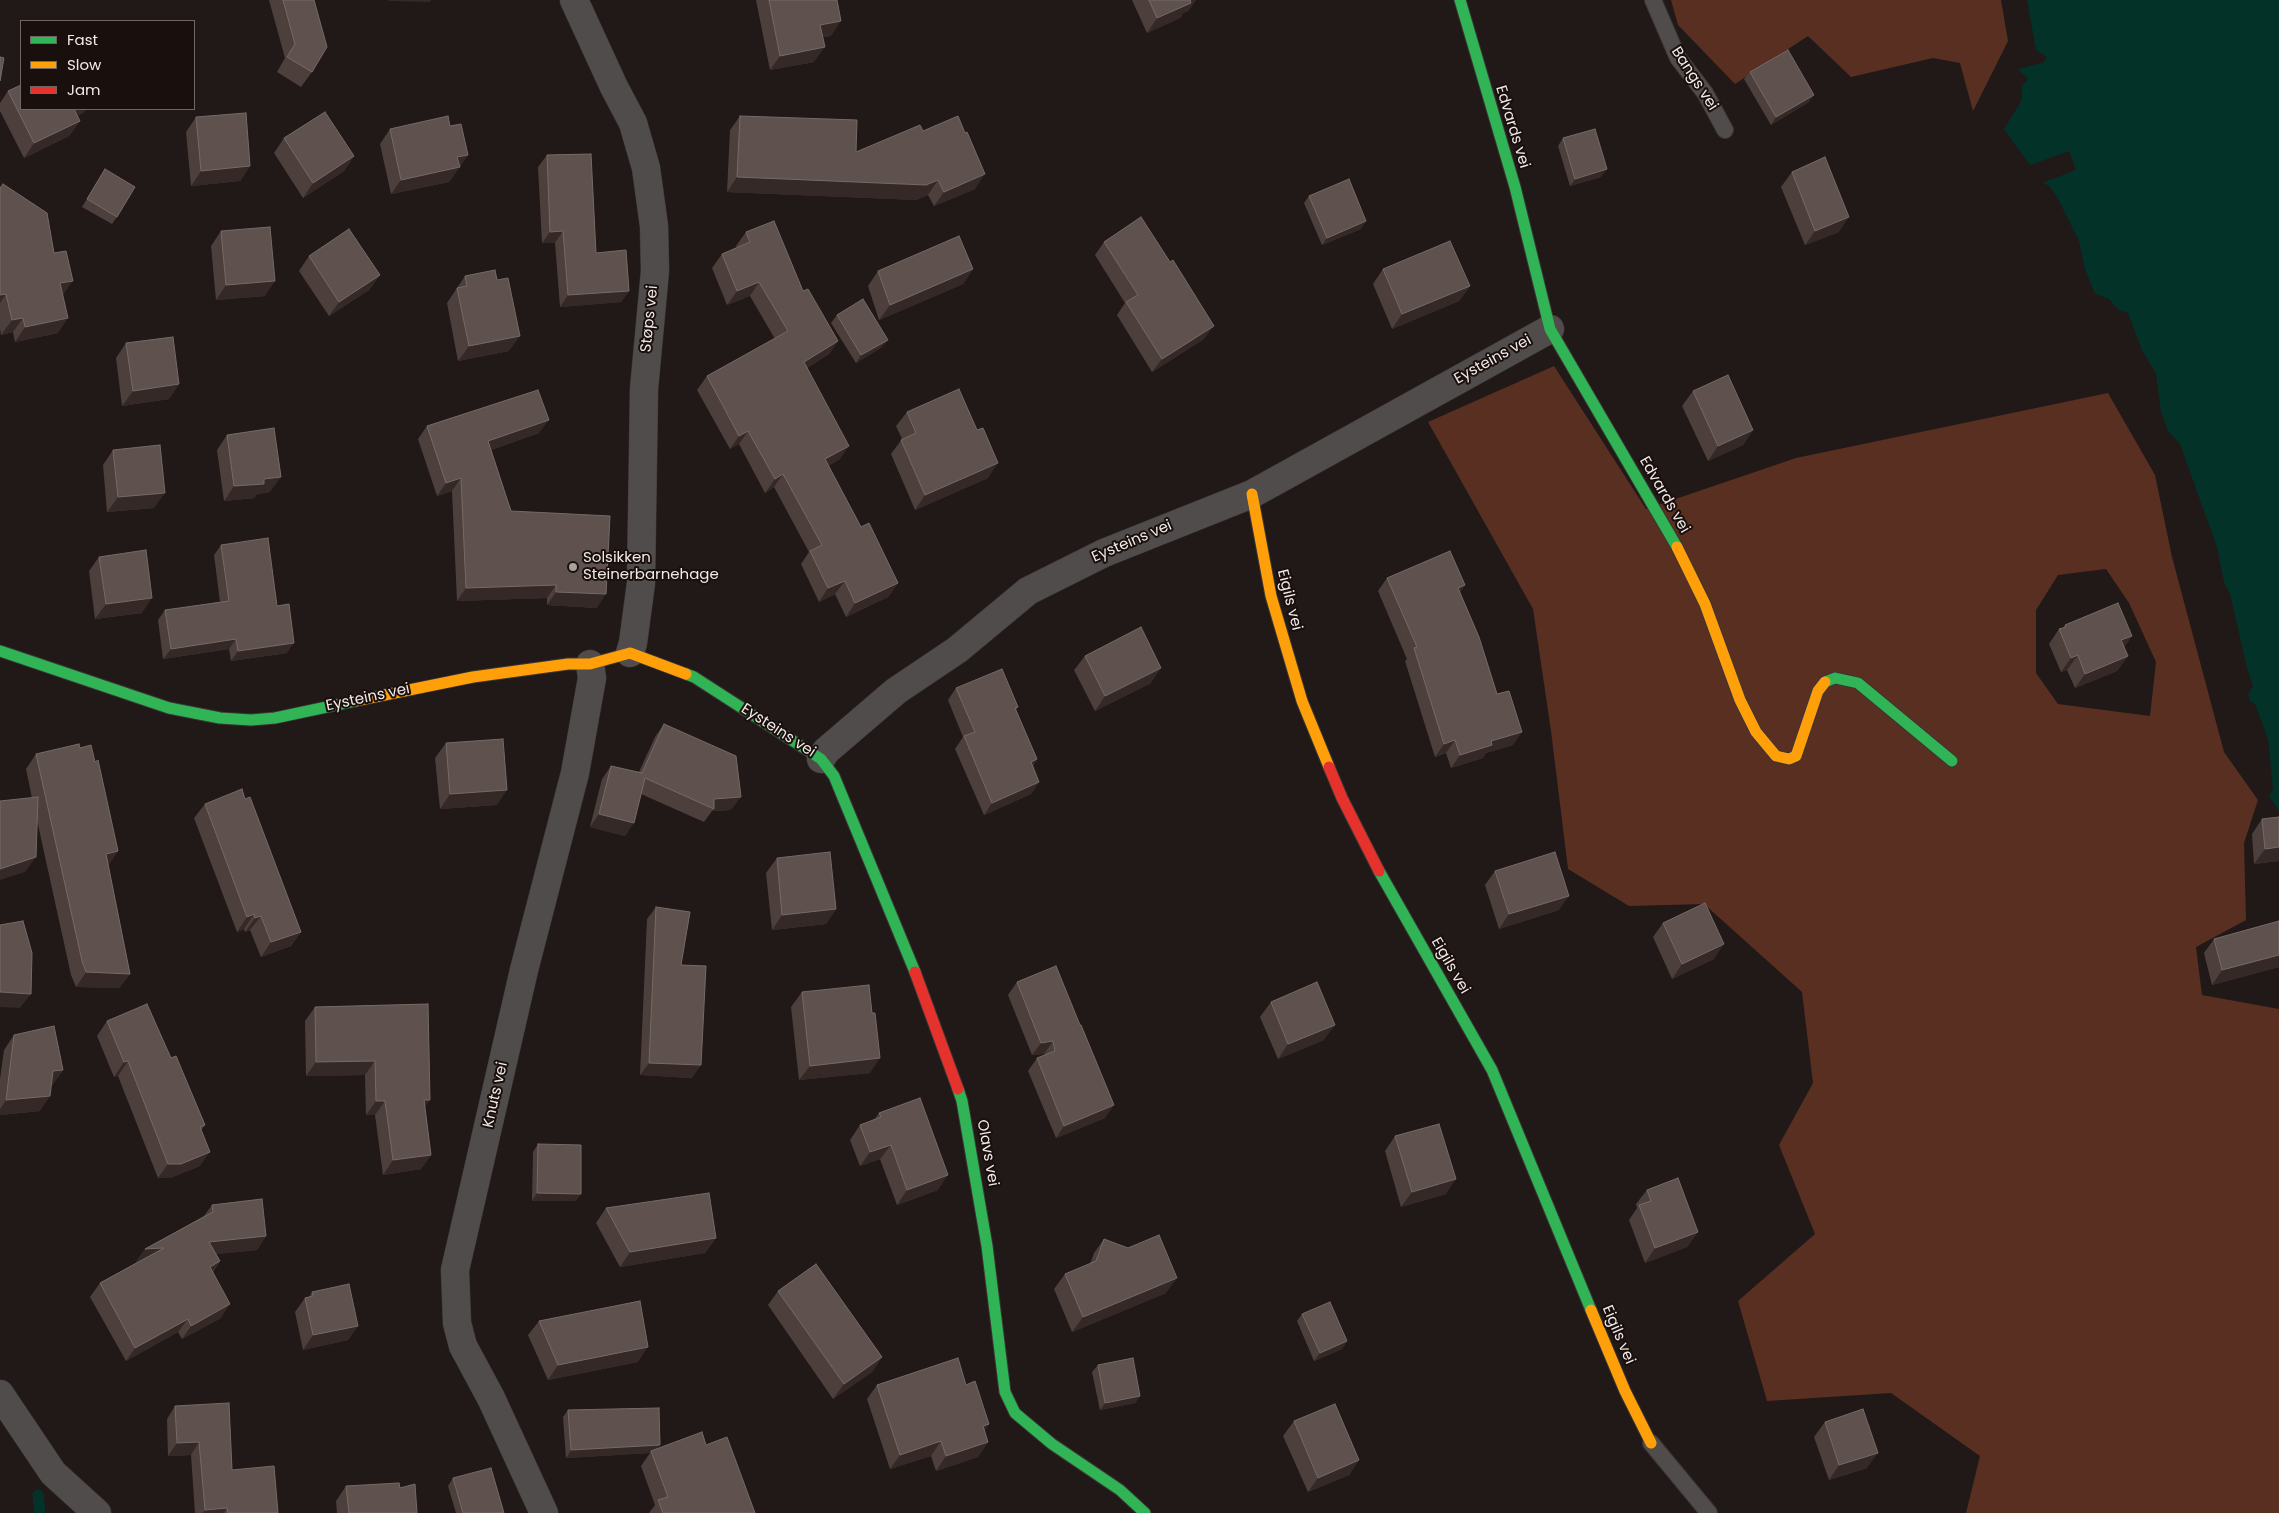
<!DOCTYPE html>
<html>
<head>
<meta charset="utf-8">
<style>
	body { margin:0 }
	#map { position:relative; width:2279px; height:1513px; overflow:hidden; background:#201918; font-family:Poppins,sans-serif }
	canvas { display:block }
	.legend { position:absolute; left:20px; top:20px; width:175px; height:90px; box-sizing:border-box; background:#190f0c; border:1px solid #706764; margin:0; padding:6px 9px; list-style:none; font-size:15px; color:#f2eae8 }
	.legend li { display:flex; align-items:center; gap:10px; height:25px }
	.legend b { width:25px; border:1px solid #706764 }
</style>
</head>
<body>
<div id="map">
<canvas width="2279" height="1513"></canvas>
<ul class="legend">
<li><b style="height:6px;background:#30b455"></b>Fast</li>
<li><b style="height:6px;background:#ff9f0a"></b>Slow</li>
<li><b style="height:6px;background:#e5322d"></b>Jam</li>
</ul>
</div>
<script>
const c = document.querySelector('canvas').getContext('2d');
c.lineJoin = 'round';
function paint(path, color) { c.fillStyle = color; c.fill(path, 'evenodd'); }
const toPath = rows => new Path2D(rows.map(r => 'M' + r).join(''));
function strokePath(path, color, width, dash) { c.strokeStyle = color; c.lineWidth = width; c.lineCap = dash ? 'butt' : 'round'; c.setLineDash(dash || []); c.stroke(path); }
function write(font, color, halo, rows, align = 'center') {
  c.font = font + ' Poppins,sans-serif'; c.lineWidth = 4; c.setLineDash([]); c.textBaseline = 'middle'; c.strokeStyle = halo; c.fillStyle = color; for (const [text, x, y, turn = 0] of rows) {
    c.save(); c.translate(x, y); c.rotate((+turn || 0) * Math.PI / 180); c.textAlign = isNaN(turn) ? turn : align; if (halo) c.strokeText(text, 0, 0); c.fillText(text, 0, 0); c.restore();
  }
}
const green = toPath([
	[1671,0,2001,0,2008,41,1973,111,1960,63,1933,58,1851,77,1808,36,1735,84,1678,25],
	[1554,366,1646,509,1796,458,2108,393,2155,475,2172,557,2224,752,2258,800,2244,843,2246,920,2196,947,2202,995,2279,1009,2279,1513,1966,1513,1980,1456,1891,1393,1767,1401,1738,1301,1815,1234,1779,1145,1813,1083,1802,992,1704,904,1629,906,1568,869,1551,731,1533,609,1428,422],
	[2106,569,2129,603,2156,662,2150,716,2058,704,2036,673,2036,610,2058,575]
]);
const water = toPath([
	[2027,0,2279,0,2279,811,2269,796,2273,789,2268,739,2255,704,2250,701,2248,694,2253,686,2247,668,2230,594,2224,582,2217,547,2180,444,2168,431,2161,412,2156,374,2142,350,2128,313,2117,309,2109,299,2095,294,2085,269,2079,241,2056,195,2049,186,2043,183,2004,129,2022,100,2022,86,2028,79,2018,69,2043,63,2047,57,2036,50]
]);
const pier = toPath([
	[2069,151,2076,170,2040,184,2028,166]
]);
const stream = toPath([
	[38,1495,40,1513]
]);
const lane = toPath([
	[1653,0,1678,58,1705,93,1725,130],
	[1651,1443,1709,1513]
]);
const street = toPath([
	[574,0,614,87,633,123,646,168,654,226,655,271,644,389,641,583,633,643,630,653],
	[821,759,826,751,896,691,957,650,1028,591,1104,553,1252,494,1550,329],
	[0,1394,53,1473,97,1513],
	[544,1513,491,1398,463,1346,457,1323,455,1270,524,970,575,773,592,678,590,664]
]);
const fast = toPath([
	[1460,0,1515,187,1550,329,1677,547],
	[0,651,169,708,220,718,251,720,275,718,355,701],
	[686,674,694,677,821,759,834,776,915,972],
	[1825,682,1835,678,1858,683,1952,761],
	[1379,871,1492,1070,1591,1310],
	[958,1089,962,1101,987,1246,1005,1392,1015,1413,1052,1444,1120,1490,1145,1513]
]);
const slow = toPath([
	[1252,494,1271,596,1302,701,1329,767],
	[1677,547,1705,604,1740,700,1756,732,1776,756,1789,759,1796,756,1818,691,1825,682],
	[355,701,473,677,568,664,590,664,630,653,686,674],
	[1591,1310,1625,1391,1651,1443]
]);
const jam = toPath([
	[1329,767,1342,798,1379,871],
	[915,972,958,1089]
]);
const wall = toPath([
	[269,0,314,0,312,72,301,87,277,72,285,58],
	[756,0,837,0,831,36,823,37,814,62,770,70],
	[1132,0,1196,0,1188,11,1183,13,1180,18,1147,33],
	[1750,72,1809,102,1771,125,1744,79],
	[8,91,21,109,86,109,83,113,77,116,80,121,69,136,24,158,0,111,0,103],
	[740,116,856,152,923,131,975,189,934,206,928,195,916,200,727,192,730,130],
	[196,117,250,166,240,181,191,186,186,132],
	[450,126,468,155,449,182,391,194,380,144,390,129],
	[284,138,354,156,344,171,303,198,274,153],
	[1563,138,1601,177,1570,186,1558,146],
	[547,155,596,253,629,291,621,302,560,307,555,243,542,243,538,167],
	[105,169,117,217,112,224,82,207],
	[1792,172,1839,232,1805,245,1781,187],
	[0,188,54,253,63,295,58,333,15,342,13,332,1,335,0,329],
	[1309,196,1361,229,1322,245,1304,203],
	[221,231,265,296,216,300,211,246],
	[746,232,803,291,838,341,829,354,807,368,840,459,828,466,861,527,898,583,888,597,846,617,835,594,819,602,801,564,809,552,774,487,765,493,739,444,730,449,697,390,707,376,775,339,750,296,727,305,712,268,722,254,737,248,736,246],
	[1104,242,1204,339,1152,372,1117,315,1125,303,1095,255],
	[309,256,380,275,369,290,329,316,299,271],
	[973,269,963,284,879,320,868,286,878,271],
	[1383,269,1470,286,1459,301,1392,329,1373,284],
	[465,276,497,280,509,351,458,361,447,303],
	[837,315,882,347,856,363,831,323],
	[126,343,179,384,169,399,122,406,116,358],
	[1693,391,1753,430,1743,445,1708,461,1682,406],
	[907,412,977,430,988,478,915,510,891,454,902,439,896,426],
	[427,426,539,433,491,450,511,511,597,608,547,605,547,598,457,601,452,491,437,496,418,439],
	[227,435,270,492,257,494,254,498,224,501,217,450],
	[113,450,154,508,107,512,103,465],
	[221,545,277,606,287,653,231,661,229,649,163,659,158,620,165,610,220,602,214,555],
	[99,557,142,613,95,619,89,571],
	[1387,578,1465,585,1460,592,1513,745,1486,753,1483,758,1451,768,1446,753,1435,757,1405,661,1407,659,1378,591],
	[2065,625,2132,636,2124,647,2128,656,2117,671,2075,688,2067,670,2061,672,2049,644,2059,629,2063,628],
	[1085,656,1151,683,1095,711,1074,670],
	[956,688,1018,707,1016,710,1037,759,1033,766,1039,782,1031,794,984,815,955,749,963,737,948,700],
	[664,724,731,810,712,811,704,822,641,794,625,836,590,827,602,779,611,766,639,772,655,737],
	[446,743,497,805,440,809,435,758],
	[80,748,95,762,118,851,108,865,130,974,119,988,76,987,71,975,37,820,25,872,32,798,26,769,36,754],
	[245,799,301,932,291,946,261,957,250,930,245,932,244,929,237,932,194,818,205,804],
	[2262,819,2279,861,2254,864,2252,834],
	[777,858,836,909,826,924,772,930,766,873],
	[1495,871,1559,910,1499,929,1485,885],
	[656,907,681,965,692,1078,640,1075,647,919],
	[2279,921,2279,967,2212,985,2204,953,2214,939],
	[1663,923,1714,959,1672,979,1653,937],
	[1017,982,1105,1118,1056,1138,1028,1071,1037,1058,1045,1055,1044,1054,1032,1055,1008,995],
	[802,992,870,1073,799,1080,791,1007],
	[1271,1002,1324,1040,1278,1059,1260,1017],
	[428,1004,425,1108,431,1155,421,1169,383,1175,375,1115,366,1115,365,1075,306,1076,305,1021,315,1007],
	[107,1021,171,1058,205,1125,201,1131,200,1166,170,1178,158,1178,118,1076,114,1077,97,1036],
	[14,1035,63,1070,53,1084,51,1085,40,1111,0,1115,0,1079,4,1050],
	[879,1113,938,1190,897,1205,880,1159,860,1166,850,1140,860,1125,874,1120],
	[1395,1136,1446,1194,1401,1207,1385,1151],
	[538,1144,576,1201,532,1201,533,1152],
	[1647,1190,1698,1232,1687,1247,1645,1263,1629,1220,1637,1208,1636,1204],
	[212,1205,266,1236,257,1250,216,1254,220,1261,213,1272,221,1318,182,1339,178,1332,126,1361,90,1297,100,1283,138,1262,136,1262,145,1249,204,1216],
	[606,1208,716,1238,705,1253,620,1267,596,1223],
	[1104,1239,1166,1293,1072,1332,1054,1289,1065,1274,1090,1264,1094,1253],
	[778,1291,882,1357,872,1372,833,1399,768,1305],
	[312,1292,358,1326,348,1340,303,1350,295,1312,305,1298,309,1297],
	[1302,1314,1347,1341,1342,1349,1314,1361,1297,1321],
	[539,1321,638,1362,548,1380,528,1335],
	[1098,1365,1140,1396,1135,1403,1100,1410,1092,1372],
	[877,1385,966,1385,989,1424,984,1431,988,1442,978,1457,936,1471,931,1456,890,1469,867,1399],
	[175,1406,232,1470,278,1513,195,1513,191,1455,168,1456,167,1419],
	[568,1410,658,1448,706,1445,755,1513,649,1513,655,1505,641,1466,650,1453,566,1458,563,1417],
	[1294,1421,1359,1460,1349,1475,1308,1492,1283,1436],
	[1825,1422,1867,1468,1829,1480,1814,1437],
	[453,1478,504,1513,456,1513,448,1486],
	[346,1486,400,1488,417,1513,337,1513,336,1501]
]);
const shadedWall = toPath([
	[389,0,431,0,430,2,388,1],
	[1191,0,1196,0,1188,11,1183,13,1180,18,1147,33,1157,18],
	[841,21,831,36,810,40,820,25],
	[825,47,814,62,770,70,780,56],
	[1814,95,1809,102,1771,125,1776,117],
	[73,109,86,109,83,113,63,123],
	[80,121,69,136,24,158,34,143],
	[468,155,449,182,391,194,401,180,457,157],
	[354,156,344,171,303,198,313,183],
	[250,166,240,181,191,186,201,171],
	[1607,169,1601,177,1570,186,1575,179],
	[985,174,975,189,934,206,944,192],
	[737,177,938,180,928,195,916,200,727,192],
	[1849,217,1839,232,1805,245,1815,231],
	[1366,221,1361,229,1322,245,1327,238],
	[563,231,555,243,542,243,550,232],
	[973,269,963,284,879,320,890,305],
	[380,275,369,290,329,316,339,302],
	[73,281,62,296,60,283],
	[275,281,265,296,216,300,226,285],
	[759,282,750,296,727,305,737,291],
	[1470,286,1459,301,1392,329,1402,314],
	[629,291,621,302,560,307,568,295],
	[6,294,0,303,0,295],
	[23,318,13,332,1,335,12,320],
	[68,318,58,333,15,342,25,327],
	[1214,326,1204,339,1152,372,1162,359],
	[520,336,509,351,458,361,469,346],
	[888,340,882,347,856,363,861,355],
	[838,341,829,354,794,376,804,362],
	[179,384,169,399,122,406,133,391],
	[549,420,539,433,479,454,488,441],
	[1753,430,1743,445,1708,461,1718,446],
	[748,431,739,444,730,449,739,436],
	[849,446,840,459,815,473,825,459],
	[998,463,988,478,915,510,925,495],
	[783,474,774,487,765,493,775,479],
	[281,477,270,492,257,494,254,498,224,501,234,486,264,479],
	[461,478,452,491,437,496,446,483],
	[165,493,154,508,107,512,118,497],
	[845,581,835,594,819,602,828,588],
	[898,583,888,597,846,617,855,603],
	[556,585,547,598,457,601,466,588],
	[1465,585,1456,598,1458,588],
	[556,592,606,594,597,608,547,605],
	[152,598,142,613,95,619,106,604],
	[2132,636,2121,651,2121,640],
	[236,639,229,649,163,659,171,649],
	[294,643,287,653,231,661,238,651],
	[2078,655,2067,670,2061,672,2071,658],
	[2128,656,2117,671,2075,688,2085,674],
	[1161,668,1151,683,1095,711,1105,696],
	[1522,732,1513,745,1486,753,1483,758,1451,768,1460,755,1491,741],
	[1455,740,1446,753,1435,757,1444,744],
	[1037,759,1029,772,1031,762],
	[1039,782,1031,794,984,815,992,803],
	[507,790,497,805,440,809,450,794],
	[741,797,731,810,712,811,714,809,714,799],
	[599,814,634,823,625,836,590,827],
	[2279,847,2279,861,2254,864,2265,849],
	[118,851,108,866,106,854],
	[36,857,25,872,0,880,0,869],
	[1569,896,1559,910,1499,929,1509,914],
	[836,909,826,924,772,930,782,915],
	[254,914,244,929,237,932,247,917],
	[261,916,250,930,245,932,255,918],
	[301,932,291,946,261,957,271,942],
	[1724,944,1714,959,1672,979,1682,964],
	[2279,955,2279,967,2212,985,2222,970],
	[86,972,130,974,119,988,76,987],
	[0,992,31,994,20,1008,0,1007],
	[1335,1025,1324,1040,1278,1059,1288,1044],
	[1053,1041,1044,1054,1032,1055,1041,1043],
	[880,1058,870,1073,799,1080,810,1066],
	[128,1061,118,1076,114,1077,124,1062],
	[375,1061,365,1075,306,1076,316,1062],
	[649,1063,701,1065,692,1078,640,1075],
	[63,1070,53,1084,43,1086,53,1071],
	[50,1096,40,1111,0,1115,0,1109,6,1100],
	[424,1100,430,1100,420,1114],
	[376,1101,385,1101,375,1115,366,1115],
	[1114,1105,1105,1118,1056,1138,1064,1126],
	[891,1145,880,1159,860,1166,870,1152],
	[210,1152,200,1166,170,1178,158,1178,168,1164],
	[431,1155,421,1169,383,1175,393,1160],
	[948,1175,938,1190,897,1205,907,1190],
	[1456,1179,1446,1194,1401,1207,1412,1192],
	[537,1193,581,1194,576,1201,532,1201],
	[1698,1232,1687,1247,1645,1263,1655,1248],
	[266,1236,257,1250,200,1256,209,1242],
	[716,1238,705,1253,620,1267,630,1252],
	[164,1248,155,1261,136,1262,145,1249],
	[220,1261,210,1275,210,1267],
	[1177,1278,1166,1293,1072,1332,1083,1317],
	[230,1304,221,1318,182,1339,191,1326],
	[188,1319,178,1332,126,1361,135,1348],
	[358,1326,348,1340,303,1350,313,1335],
	[1347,1341,1342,1349,1314,1361,1320,1353],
	[648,1347,638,1362,548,1380,558,1365],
	[882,1357,872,1372,833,1399,844,1384],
	[1140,1396,1135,1403,1100,1410,1105,1403],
	[989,1424,979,1439,983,1426],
	[941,1441,931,1456,890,1469,900,1455],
	[199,1442,191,1455,168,1456,177,1443],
	[988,1442,978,1457,936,1471,946,1456],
	[660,1445,655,1452,651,1451,650,1453,566,1458,571,1450],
	[1878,1453,1867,1468,1829,1480,1839,1465],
	[1359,1460,1349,1475,1308,1492,1318,1478],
	[227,1508,224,1513,203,1513,205,1510]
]);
const building = toPath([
	[283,0,314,0,327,47,312,72,287,57,295,44,283,0],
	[769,0,837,0,841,21,820,25,825,47,780,56,769,0],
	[1149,0,1191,0,1190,0,1191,3,1157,18,1149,0],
	[1788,50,1814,95,1776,117,1750,72,1788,50],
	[0,57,4,58,0,81,0,57],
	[21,85,21,109,74,109,80,121,34,143,8,91,21,85],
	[325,112,354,156,313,183,284,138,325,112],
	[246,113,250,166,201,171,196,117,246,113],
	[448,116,450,126,461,124,468,155,457,157,460,167,401,180,390,129,448,116],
	[740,116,857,120,856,152,920,125,923,131,958,116,965,133,967,132,985,174,944,192,938,180,926,185,737,177,740,116],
	[1595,129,1607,169,1575,179,1563,138,1595,129],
	[591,154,596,253,626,250,629,291,568,295,563,231,550,232,547,155,591,154],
	[1825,157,1849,217,1815,231,1792,172,1825,157],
	[105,169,135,187,117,217,87,199,105,169],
	[1349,179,1366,221,1327,238,1309,196,1349,179],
	[3,184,47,213,54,253,66,251,73,281,60,283,68,318,25,327,23,318,12,320,6,294,0,295,0,188,3,184],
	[1141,217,1170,262,1173,260,1214,326,1162,359,1126,302,1138,295,1104,242,1141,217],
	[774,221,803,291,808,289,838,341,804,362,849,446,825,459,861,527,869,523,898,583,855,603,845,581,828,588,810,551,822,545,783,474,775,479,748,431,739,436,707,376,788,331,759,282,737,291,722,254,750,242,746,232,774,221],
	[270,227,275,281,226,285,221,231,270,227],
	[349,229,380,275,339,302,309,256,349,229],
	[959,236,973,269,890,305,878,271,959,236],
	[1450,241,1470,286,1402,314,1383,269,1450,241],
	[495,270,497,280,508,278,520,336,469,346,457,288,467,286,465,276,495,270],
	[863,299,888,340,861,355,837,315,863,299],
	[173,337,179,384,133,391,126,343,173,337],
	[1728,375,1753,430,1718,446,1693,391,1728,375],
	[959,389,977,430,983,428,998,463,925,495,901,440,916,433,907,412,959,389],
	[538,390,549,420,488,441,511,511,610,516,606,594,556,592,556,585,466,588,461,478,446,483,427,426,538,390],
	[274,428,281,477,264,479,264,484,234,486,227,435,274,428],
	[160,445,165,493,118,497,113,450,160,445],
	[268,538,277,606,289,604,294,643,238,651,236,639,171,649,165,610,229,601,221,545,268,538],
	[146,550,152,598,106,604,99,557,146,550],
	[1450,551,1465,585,1458,588,1479,637,1497,694,1509,691,1522,732,1491,741,1492,745,1460,755,1455,740,1444,744,1414,648,1417,647,1387,578,1450,551],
	[2118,603,2132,636,2121,640,2128,656,2085,674,2078,655,2071,658,2059,629,2066,627,2065,625,2118,603],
	[1141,627,1161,668,1105,696,1085,656,1141,627],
	[1002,669,1018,707,1015,708,1037,759,1031,762,1039,782,992,803,964,736,975,732,956,688,1002,669],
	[664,724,736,756,741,797,714,799,714,809,645,778,634,823,599,814,611,766,642,773,664,724],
	[503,739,507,790,450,794,446,743,503,739],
	[79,744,80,748,91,745,95,762,98,760,118,851,106,854,130,974,86,972,82,961,36,754,79,744],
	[242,789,245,799,250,797,301,932,271,942,261,916,255,918,254,914,247,917,205,804,242,789],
	[38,797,36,857,0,869,0,801,38,797],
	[2279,817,2279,847,2265,849,2262,819,2279,817],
	[830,852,836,909,782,915,777,858,830,852],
	[1555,852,1569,896,1509,914,1495,871,1555,852],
	[1705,903,1724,944,1682,964,1663,923,1705,903],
	[656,907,690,912,681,965,706,966,701,1065,649,1063,656,907],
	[23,921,32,953,31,994,0,992,0,925,23,921],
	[2279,921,2279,955,2222,970,2214,939,2279,921],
	[1056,966,1080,1025,1081,1025,1114,1105,1064,1126,1037,1058,1055,1051,1053,1041,1041,1043,1017,982,1056,966],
	[1317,982,1335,1025,1288,1044,1271,1002,1317,982],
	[869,985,872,1013,875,1013,880,1058,810,1066,802,992,869,985],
	[147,1004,171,1058,176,1056,205,1125,200,1127,210,1152,181,1164,168,1164,128,1061,124,1062,107,1021,147,1004],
	[428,1004,430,1100,424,1100,431,1155,393,1160,385,1101,376,1101,375,1061,316,1062,315,1007,428,1004],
	[54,1026,63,1070,53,1071,50,1096,6,1100,14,1035,54,1026],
	[920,1098,948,1175,907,1190,891,1145,870,1152,860,1125,881,1117,879,1113,920,1098],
	[1439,1124,1456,1179,1412,1192,1395,1136,1439,1124],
	[538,1144,581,1145,581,1194,537,1193,538,1144],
	[1678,1178,1698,1232,1655,1248,1639,1205,1651,1201,1647,1190,1678,1178],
	[709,1193,716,1238,630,1252,606,1208,709,1193],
	[262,1199,266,1236,209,1242,220,1261,210,1267,230,1304,191,1326,188,1319,135,1348,100,1283,164,1248,145,1249,213,1212,212,1205,262,1199],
	[1159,1235,1177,1278,1083,1317,1065,1274,1096,1261,1104,1239,1128,1248,1159,1235],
	[816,1264,882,1357,844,1384,778,1291,816,1264],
	[349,1284,358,1326,313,1335,305,1298,313,1296,312,1292,349,1284],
	[640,1301,648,1347,558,1365,539,1321,640,1301],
	[1330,1302,1347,1341,1320,1353,1302,1314,1330,1302],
	[958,1358,966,1385,975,1381,989,1424,983,1426,988,1442,946,1456,941,1441,900,1455,877,1385,958,1358],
	[1133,1358,1140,1396,1105,1403,1098,1365,1133,1358],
	[229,1403,232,1470,274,1466,278,1513,228,1513,227,1508,205,1510,199,1442,177,1443,175,1406,229,1403],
	[1335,1404,1359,1460,1318,1478,1294,1421,1335,1404],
	[659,1408,660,1445,571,1450,568,1410,659,1408],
	[1863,1409,1878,1453,1839,1465,1825,1422,1863,1409],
	[702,1432,706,1445,727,1437,755,1513,663,1513,658,1500,668,1497,651,1451,702,1432],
	[491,1468,504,1513,463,1513,453,1478,491,1468],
	[399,1483,400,1488,415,1484,417,1513,349,1513,346,1486,399,1483]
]);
const markers = [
	[573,567,5,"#a8a19f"]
];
const streetNames = [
	["Bangs vei",1694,79,57],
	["Edvards vei",1512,127,73],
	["Støps vei",650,319,-84],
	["Eysteins vei",1493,360,-29],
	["Edvards vei",1664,495,60],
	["Eysteins vei",1132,542,-23],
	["Eigils vei",1289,600,76],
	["Eysteins vei",368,698,-12],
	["Eysteins vei",778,731,33],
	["Eigils vei",1450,966,60],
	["Knuts vei",496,1095,-77],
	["Olavs vei",987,1153,80],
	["Eigils vei",1618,1335,67]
];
const poiNames = [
	["Solsikken",583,558],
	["Steinerbarnehage",583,575]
];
paint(green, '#592f21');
paint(water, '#033229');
paint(pier, '#201918');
strokePath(stream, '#033229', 11);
strokePath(lane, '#3b3635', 18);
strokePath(street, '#3b3635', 29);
strokePath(fast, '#3b3635', 13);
strokePath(slow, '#3b3635', 13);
strokePath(jam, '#3b3635', 13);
strokePath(lane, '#504c4b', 16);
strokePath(street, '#504c4b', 28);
strokePath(fast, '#30b455', 11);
strokePath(slow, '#ff9f0a', 11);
strokePath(jam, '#e5322d', 11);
paint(wall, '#4d403c');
paint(shadedWall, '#342926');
paint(building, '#5f524e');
strokePath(building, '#766a66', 1);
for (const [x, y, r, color] of markers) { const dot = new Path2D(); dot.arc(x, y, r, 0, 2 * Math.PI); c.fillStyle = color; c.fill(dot); strokePath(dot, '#190f0c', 2); }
write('15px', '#f2eae8', '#190f0c', streetNames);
write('15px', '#f2eae8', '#190f0c', poiNames, 'left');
</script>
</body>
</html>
